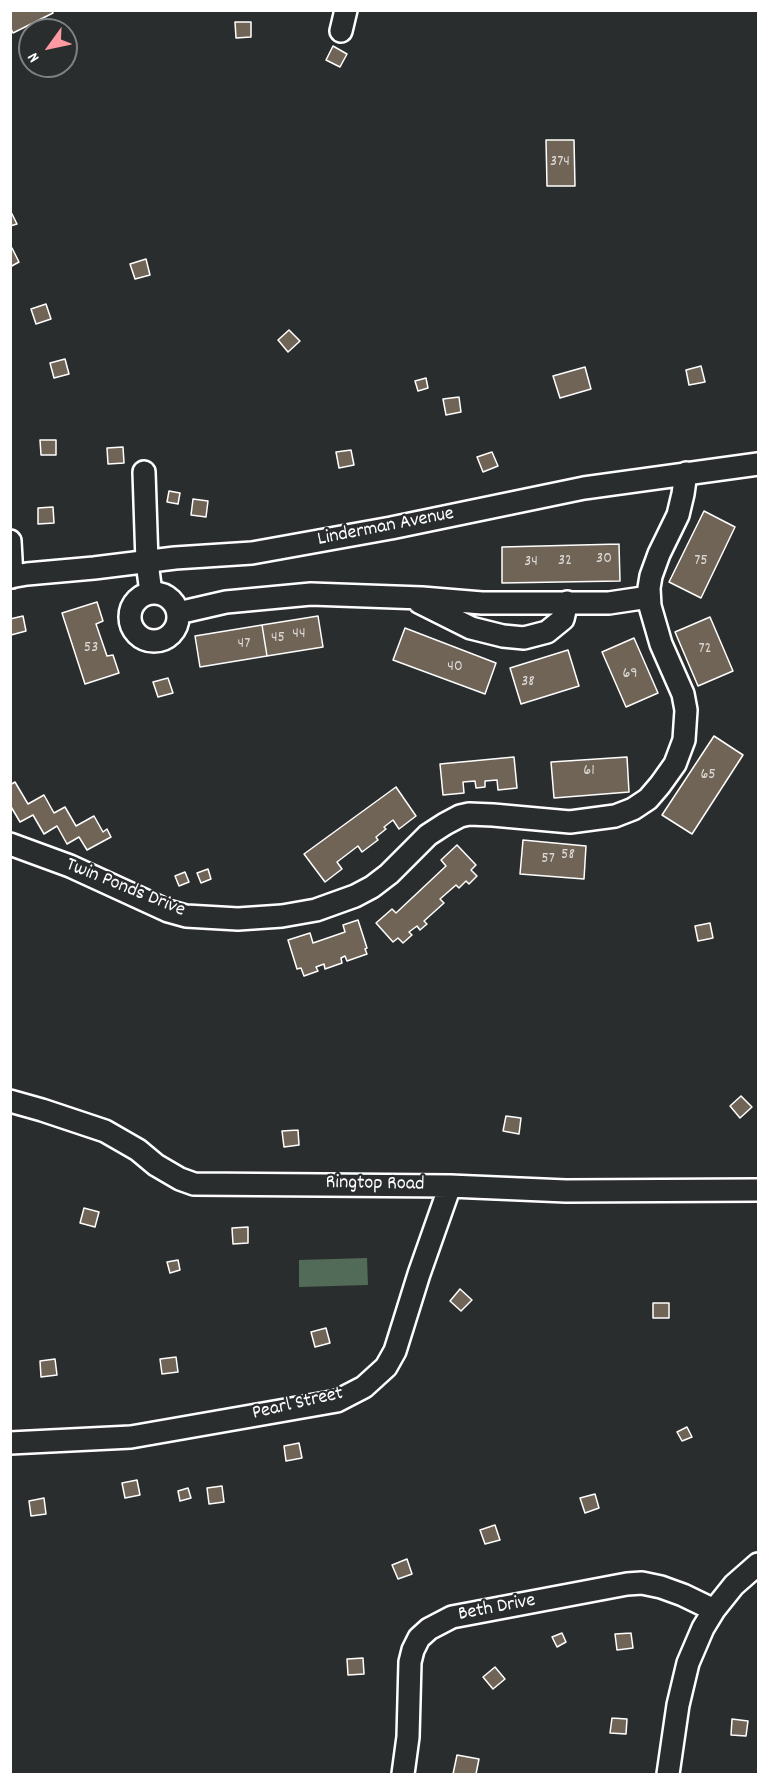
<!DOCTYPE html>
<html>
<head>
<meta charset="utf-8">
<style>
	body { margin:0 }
	#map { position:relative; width:769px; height:1785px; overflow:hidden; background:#2a2d2e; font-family:Dekko,sans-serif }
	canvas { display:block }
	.frame { position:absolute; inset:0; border:12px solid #fff; pointer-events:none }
	.north { position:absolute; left:18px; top:18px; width:60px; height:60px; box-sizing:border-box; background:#2a2d2e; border:2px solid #7f8182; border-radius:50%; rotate:237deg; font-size:16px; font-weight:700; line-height:24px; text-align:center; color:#fff }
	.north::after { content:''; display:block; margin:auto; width:21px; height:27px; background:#ff9aa2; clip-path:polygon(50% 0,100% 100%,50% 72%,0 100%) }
</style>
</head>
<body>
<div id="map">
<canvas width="769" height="1785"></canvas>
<div class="frame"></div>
<div class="north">N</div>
</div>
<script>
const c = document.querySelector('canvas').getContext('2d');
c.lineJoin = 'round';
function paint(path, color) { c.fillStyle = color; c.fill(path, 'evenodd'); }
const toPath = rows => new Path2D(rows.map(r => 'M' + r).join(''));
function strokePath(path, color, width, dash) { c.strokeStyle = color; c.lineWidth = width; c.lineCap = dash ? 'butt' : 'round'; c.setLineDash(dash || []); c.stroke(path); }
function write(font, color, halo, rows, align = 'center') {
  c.font = font + ' Dekko,sans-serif'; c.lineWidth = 4.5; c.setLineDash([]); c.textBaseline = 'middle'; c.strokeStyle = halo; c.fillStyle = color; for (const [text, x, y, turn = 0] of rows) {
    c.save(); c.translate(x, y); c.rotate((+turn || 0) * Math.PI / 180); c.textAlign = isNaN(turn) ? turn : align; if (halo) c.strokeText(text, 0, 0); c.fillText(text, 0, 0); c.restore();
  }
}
const green = toPath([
	[367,1258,368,1285,299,1287,299,1260]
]);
const building = toPath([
	[15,10,52,10,53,13,13,33,10,27,10,12,15,10],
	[235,22,251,22,251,37,236,38,235,22],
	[333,46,347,54,340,67,326,60,333,46],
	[546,140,574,140,575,186,547,186,546,140],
	[10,210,17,224,10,226,10,210],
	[12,248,19,262,10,267,10,249,12,248],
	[146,259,150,275,135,279,130,264,146,259],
	[46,304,51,319,36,324,31,309,46,304],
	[289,330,300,341,288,352,278,340,289,330],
	[65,359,69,374,54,378,50,363,65,359],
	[701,366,705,382,689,385,686,370,701,366],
	[585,367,591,389,560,398,553,376,585,367],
	[426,378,428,388,418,391,415,381,426,378],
	[459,397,461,412,446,415,443,399,459,397],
	[40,440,56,440,56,455,41,455,40,440],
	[123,447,124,463,108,464,107,448,123,447],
	[351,450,354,465,339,468,336,452,351,450],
	[492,452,498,466,483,472,477,457,492,452],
	[169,491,180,493,178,504,167,502,169,491],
	[193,499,208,501,206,517,191,515,193,499],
	[53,507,54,523,38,524,38,508,53,507],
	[704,511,735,527,701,598,669,582,704,511],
	[619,544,620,581,502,583,502,547,619,544],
	[97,602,103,621,96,624,107,656,113,655,119,673,85,684,62,613,97,602],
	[23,616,26,631,11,635,10,619,23,616],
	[318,616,323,647,267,656,262,625,318,616],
	[710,617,733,671,698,686,675,632,710,617],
	[262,625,267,656,200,667,195,636,262,625],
	[405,628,496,663,485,694,393,660,405,628],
	[634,638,658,693,626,707,602,652,634,638],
	[568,650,579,686,521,704,510,668,568,650],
	[168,678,173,693,158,697,153,682,168,678],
	[714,736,743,755,692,834,662,815,714,736],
	[514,757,517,788,498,790,497,780,485,781,485,787,476,788,475,781,463,782,464,793,443,795,440,764,514,757],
	[627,757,629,792,554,798,551,762,627,757],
	[15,782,28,804,44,795,54,813,65,807,76,826,94,816,103,832,107,829,111,837,87,850,79,837,67,844,57,826,44,834,33,815,20,822,10,805,10,785,15,782],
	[396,787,416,816,399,829,393,820,384,827,386,829,376,837,378,840,362,852,358,846,337,862,342,869,325,882,304,854,396,787],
	[523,840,586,846,584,879,520,874,523,840],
	[457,845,476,865,471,870,477,876,469,884,466,881,459,888,456,885,440,899,444,903,424,921,427,924,420,930,417,926,409,932,412,935,403,943,398,938,393,942,376,923,392,909,396,913,446,866,441,860,457,845],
	[208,869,211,879,201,883,197,873,208,869],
	[185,872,189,882,179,886,175,876,185,872],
	[358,920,367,948,365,949,367,954,347,961,345,956,341,958,342,963,325,969,324,964,316,967,318,971,304,976,301,968,297,969,288,940,310,933,313,943,345,932,343,925,358,920],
	[710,923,713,938,698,941,695,926,710,923],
	[741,1096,752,1107,740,1118,730,1106,741,1096],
	[506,1116,521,1118,519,1134,503,1131,506,1116],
	[298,1130,299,1145,284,1147,282,1131,298,1130],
	[84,1208,99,1212,95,1227,80,1223,84,1208],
	[248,1227,248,1243,233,1244,232,1228,248,1227],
	[178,1260,180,1270,170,1273,167,1262,178,1260],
	[460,1289,472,1300,461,1311,450,1301,460,1289],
	[653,1303,669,1303,669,1318,653,1318,653,1303],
	[326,1328,330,1343,315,1347,311,1332,326,1328],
	[176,1357,178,1372,162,1374,160,1359,176,1357],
	[55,1359,57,1375,41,1377,40,1361,55,1359],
	[687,1427,692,1437,682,1441,677,1432,687,1427],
	[299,1443,302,1458,286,1461,284,1446,299,1443],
	[137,1480,140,1495,125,1498,122,1483,137,1480],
	[222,1486,224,1502,209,1504,207,1488,222,1486],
	[188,1488,191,1498,180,1501,178,1491,188,1488],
	[595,1494,599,1508,585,1513,580,1498,595,1494],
	[44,1498,46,1514,31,1516,29,1501,44,1498],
	[495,1525,500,1540,485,1544,480,1530,495,1525],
	[407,1559,412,1574,398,1579,392,1565,407,1559],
	[562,1633,566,1642,557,1647,552,1637,562,1633],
	[631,1633,633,1648,617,1650,615,1634,631,1633],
	[363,1658,364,1674,348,1675,347,1659,363,1658],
	[495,1667,505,1679,493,1689,483,1677,495,1667],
	[612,1718,627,1719,626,1734,610,1733,612,1718],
	[732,1719,748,1721,746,1736,731,1735,732,1719],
	[457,1755,479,1759,476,1774,453,1774,457,1755]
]);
const minor = toPath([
	[341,31,346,10],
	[144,472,147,562,151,593],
	[10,541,12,577],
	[10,577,27,574,94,568,175,558,252,553,391,528,584,488,758,464],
	'130 617a24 24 0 1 1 48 0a24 24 0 1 1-48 0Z',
	[419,602,471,628,503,636,524,638,547,632,563,619,567,602],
	[178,613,226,602,311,594,422,598,482,603,609,603,649,597],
	[10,844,70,866,168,911,186,916,238,919,282,916,316,910,355,896,372,887,389,874,428,835,445,824,460,816,469,814,493,815,570,822,615,816,633,809,648,799,660,785,675,764,684,740,686,710,683,694,661,644,650,606,649,588,651,576,659,554,678,515,683,494,686,473],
	[10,1101,42,1110,105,1131,138,1150,156,1165,180,1179,194,1184,450,1186,566,1191,758,1190],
	[10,1443,131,1437,337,1401,364,1387,386,1367,395,1351,419,1274,450,1186],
	[403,1774,408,1737,410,1662,413,1650,419,1638,429,1629,452,1617,627,1584,642,1583,661,1587,683,1595,714,1610],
	[668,1774,678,1705,688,1663,703,1628,714,1610,734,1585,758,1564]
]);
const numberNames = [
	["374",560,163],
	["30",604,560],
	["32",565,562],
	["75",701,562],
	["34",531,563],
	["44",299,635],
	["45",278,639],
	["47",244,645],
	["53",91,649],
	["72",705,650],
	["40",455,668],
	["69",630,675],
	["38",528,683],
	["61",589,772],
	["65",708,776],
	["58",568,856],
	["57",548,860]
];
const streetNames = [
	["Linderman Avenue",386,528,-11],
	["Twin Ponds Drive",125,889,22],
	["Ringtop Road",375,1185,1],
	["Pearl Street",298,1405,-13],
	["Beth Drive",497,1609,-11]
];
paint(green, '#526b59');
paint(building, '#706456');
strokePath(building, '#fff', 1.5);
strokePath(minor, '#fff', 26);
strokePath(minor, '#2a2d2e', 21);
write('16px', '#dbd8d5', null, numberNames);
write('20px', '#fff', '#2a2d2e', streetNames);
</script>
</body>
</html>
